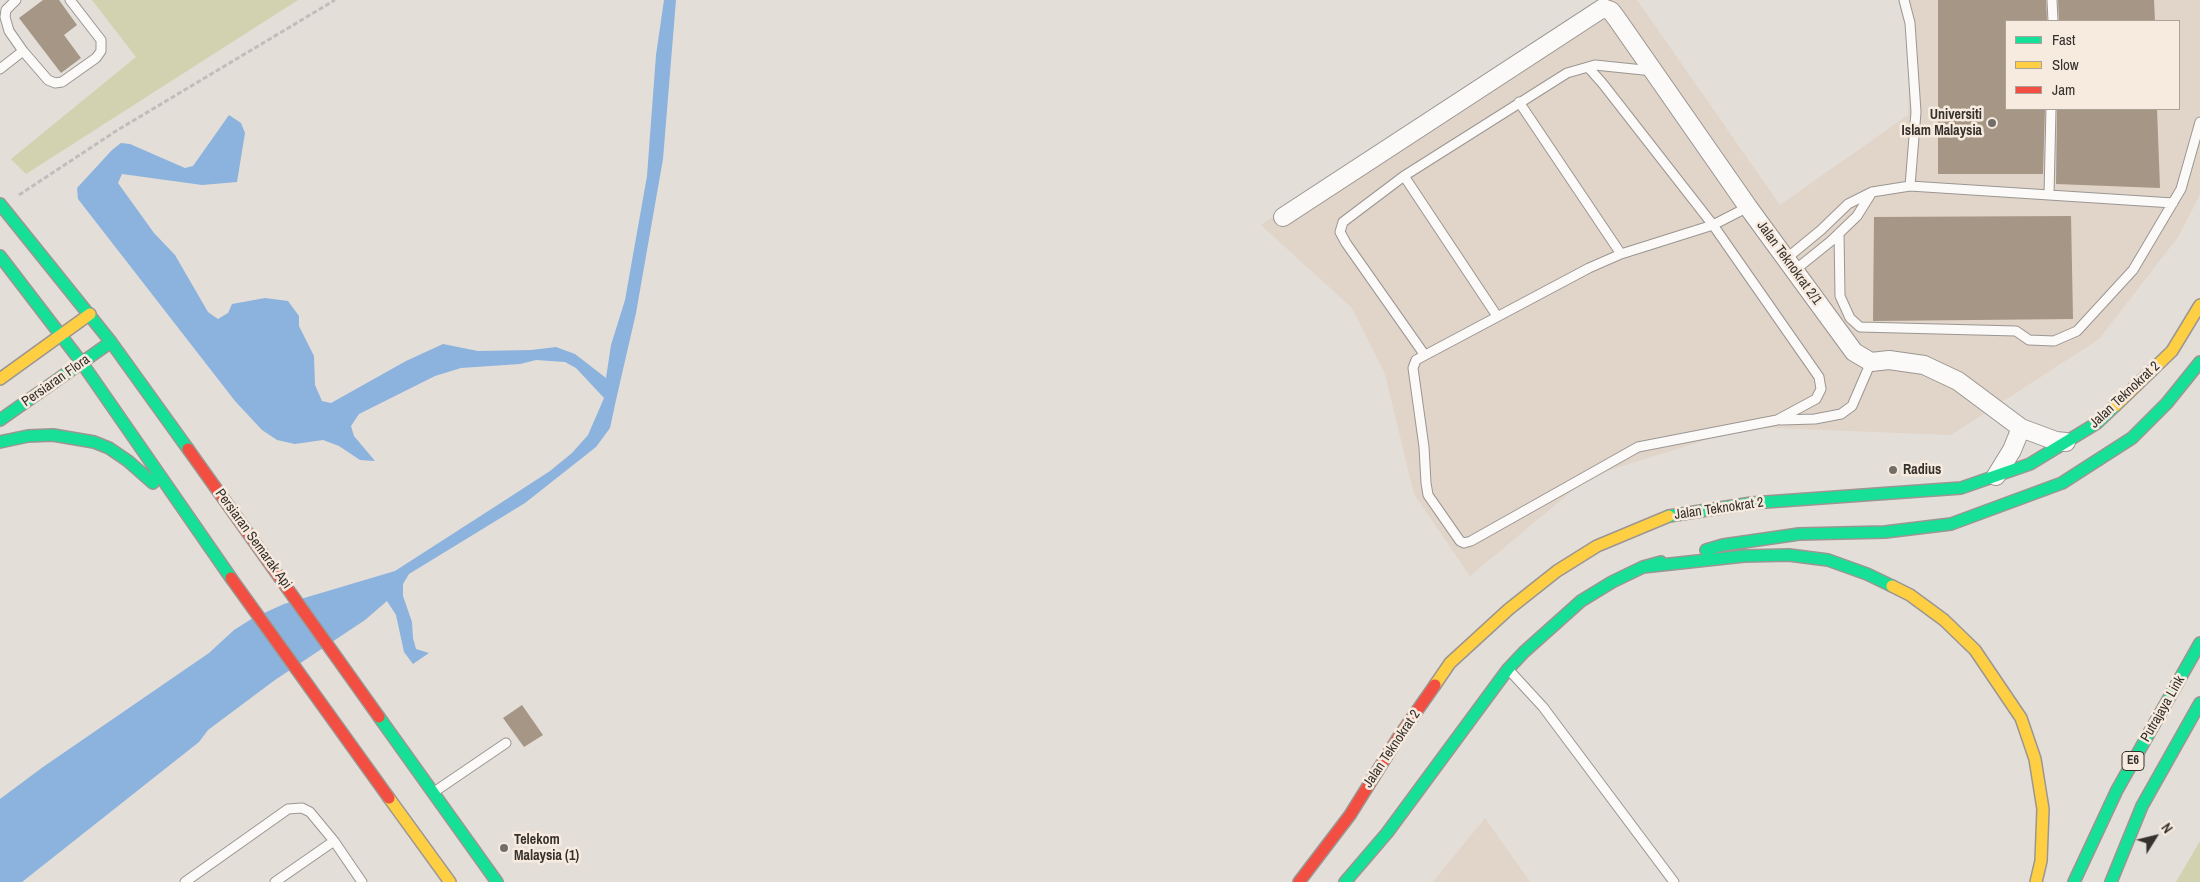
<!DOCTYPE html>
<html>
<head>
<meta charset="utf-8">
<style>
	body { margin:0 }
	#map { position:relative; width:2200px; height:882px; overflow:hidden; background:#e4ded8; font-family:"Archivo Narrow",sans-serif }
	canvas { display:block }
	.legend { position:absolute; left:2005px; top:20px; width:175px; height:90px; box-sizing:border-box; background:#f7ebdf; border:1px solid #aaa198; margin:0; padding:6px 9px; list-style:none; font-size:15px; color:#36312d }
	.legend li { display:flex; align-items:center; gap:10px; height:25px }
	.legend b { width:25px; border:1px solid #aaa198 }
	.north { position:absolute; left:2130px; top:812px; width:50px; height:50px; -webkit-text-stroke:4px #f7ebdf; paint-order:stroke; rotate:54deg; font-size:14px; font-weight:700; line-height:20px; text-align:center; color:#36312d }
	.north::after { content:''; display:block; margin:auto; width:18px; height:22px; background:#36312d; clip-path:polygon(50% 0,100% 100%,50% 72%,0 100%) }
</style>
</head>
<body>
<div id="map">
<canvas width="2200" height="882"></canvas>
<ul class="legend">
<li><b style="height:6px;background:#16e098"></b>Fast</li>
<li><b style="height:6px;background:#ffcf43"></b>Slow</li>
<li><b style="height:6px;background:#f24e42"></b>Jam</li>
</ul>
<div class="north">N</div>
</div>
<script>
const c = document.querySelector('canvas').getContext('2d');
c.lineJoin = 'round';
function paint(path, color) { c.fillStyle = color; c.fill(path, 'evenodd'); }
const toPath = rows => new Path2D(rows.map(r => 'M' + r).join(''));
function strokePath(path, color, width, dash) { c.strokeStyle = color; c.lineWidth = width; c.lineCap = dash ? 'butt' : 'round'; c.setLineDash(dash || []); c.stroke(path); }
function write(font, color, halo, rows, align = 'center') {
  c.font = font + ' "Archivo Narrow",sans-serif'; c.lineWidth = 5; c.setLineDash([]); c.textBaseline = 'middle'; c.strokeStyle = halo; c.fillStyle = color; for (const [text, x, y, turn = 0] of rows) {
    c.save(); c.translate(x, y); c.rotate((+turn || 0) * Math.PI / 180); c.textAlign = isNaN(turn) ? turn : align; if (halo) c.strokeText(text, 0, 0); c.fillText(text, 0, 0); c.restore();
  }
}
const built = toPath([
	[1604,0,1637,0,1780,205,1908,115,1909,84,1906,31,1898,0,2200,0,2200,195,2178,237,2099,339,1951,435,1748,427,1590,476,1470,576,1414,494,1385,374,1352,308,1261,225],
	[2006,21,2179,21,2179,109,2006,109],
	[1485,818,1530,882,1433,882]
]);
const green = toPath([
	[92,0,298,0,26,174,11,159,136,57],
	[2200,841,2200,882,2176,882]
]);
const water = toPath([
	[664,0,676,0,663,159,636,313,616,400,610,428,596,447,525,503,409,574,403,584,403,596,412,622,413,638,416,649,429,653,413,664,404,652,396,615,387,601,365,620,275,680,208,730,199,742,22,882,0,882,0,799,43,767,209,653,234,630,253,618,284,604,395,571,496,506,550,471,572,453,588,435,604,398,576,368,565,362,536,360,520,364,461,368,435,376,359,414,351,426,354,436,375,461,360,460,339,446,323,440,295,444,277,440,262,430,235,401,78,199,77,188,112,150,121,143,130,144,185,168,193,166,229,115,241,123,245,133,237,182,202,185,122,174,118,183,154,233,175,255,208,312,218,319,228,313,232,304,265,298,288,301,299,316,299,326,314,356,315,385,322,401,331,403,406,361,443,344,478,351,531,350,556,347,575,354,606,378,611,345,625,300,647,176,656,55]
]);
const building = toPath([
	[43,0,59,0,77,25,64,35,81,58,61,73,19,18],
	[1938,0,2046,0,2047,21,2006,21,2006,109,2045,109,2043,174,1938,174],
	[2058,0,2154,0,2155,21,2059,21],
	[2057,109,2157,109,2160,188,2056,184],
	[2071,216,2073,319,1873,321,1874,217],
	[522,705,543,735,524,747,503,718]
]);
const path = toPath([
	[19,195,116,131,335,0]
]);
const lane = toPath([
	[16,0,6,10,5,17,9,31,23,51],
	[1904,0,1910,23,1916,112,1910,186],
	[2052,0,2053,21],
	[1588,67,1603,84,1713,225,1819,377,1821,389,1816,399,1777,420,1638,447,1471,541,1464,543,1460,541,1428,495,1426,483,1424,447,1413,368,1416,360,1589,268,1621,254,1713,225,1748,207],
	[0,69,23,51,48,80,55,83,62,82,96,58,101,51,101,40,70,0],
	[1519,102,1621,254],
	[1404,176,1497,316],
	[2049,195,2051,109],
	[1839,233,1840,296,1850,318,1860,327,2016,331,2029,340,2054,341,2077,331,2133,270,2181,189,2200,122],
	[1787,258,1821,230,1848,204,1872,192,1910,186,2173,203],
	[1795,270,1831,241,1857,216,1872,192],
	[1424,354,1346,243,1340,232,1343,222,1404,176,1567,73,1595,65,1653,71],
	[1781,420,1815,419,1841,414,1852,406,1871,362],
	[1508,669,1543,707,1674,882],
	[434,792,506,743],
	[185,882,288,809,302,808,310,812,334,841],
	[275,882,334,841,362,882]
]);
const street = toPath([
	[1283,217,1603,8,1611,11,1617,19,1748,207,1854,352,1871,362,1889,360,1924,365,1958,381,2021,428,2056,441,2066,442],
	[1996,476,2012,450,2021,428]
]);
const fast = toPath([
	[0,204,111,342,188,449],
	[0,256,82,363,231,578],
	[0,420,111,342],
	[0,442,28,436,53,435,94,442,109,448,128,461,153,483],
	[1669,516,1752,503,1961,488,2030,464,2097,423,2115,406],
	[1706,550,1723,545,1799,534,1885,532,1951,524,2062,483,2132,438,2167,403,2200,362],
	[1643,567,1744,556,1789,555,1828,560,1867,574,1892,586],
	[379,717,497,882],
	[1345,882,1387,833,1508,669,1524,652,1581,601,1612,582,1643,567,1661,562],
	[2074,882,2117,790,2200,643],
	[2111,882,2142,806,2200,703]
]);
const slow = toPath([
	[0,379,90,314],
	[2115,406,2172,351,2200,305],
	[1892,586,1910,595,1944,620,1975,650,2021,718,2035,759,2043,809,2041,861,2036,882],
	[1435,685,1450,663,1509,609,1557,571,1597,546,1669,516],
	[389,798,450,882]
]);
const jam = toPath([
	[188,449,379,717],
	[231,578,389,798],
	[1299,882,1350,815,1398,738,1435,685]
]);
const markers = [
	[1992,123,5,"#736e69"],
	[1893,470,5,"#736e69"],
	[504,848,5,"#736e69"]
];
const shields = [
	[2133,761,22]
];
const shieldNames = [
	["E6",2133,761]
];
const poiNames = [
	["Universiti",1982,115,"right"],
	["Islam Malaysia",1982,131,"right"],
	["Radius",1903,470],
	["Telekom",514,840],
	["Malaysia (1)",514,856]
];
const streetNames = [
	["Jalan Teknokrat 2/1",1789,263,54],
	["Persiaran Flora",56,381,-35],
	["Jalan Teknokrat 2",2125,395,-43],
	["Jalan Teknokrat 2",1719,509,-8],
	["Persiaran Semarak Api",253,539,54],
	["Putrajaya Link",2163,709,-60],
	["Jalan Teknokrat 2",1392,749,-56]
];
paint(built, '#e1d4c8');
paint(green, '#d2d2b1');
paint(water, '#8cb2de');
paint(building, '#a59685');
strokePath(lane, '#9b9692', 11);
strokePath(street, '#9b9692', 20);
strokePath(fast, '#9b9692', 14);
strokePath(slow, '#9b9692', 14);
strokePath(jam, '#9b9692', 14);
strokePath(path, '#c0bebc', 3, [5, 2.5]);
strokePath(lane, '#fbfaf9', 9);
strokePath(street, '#fbfaf9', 18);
strokePath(fast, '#16e098', 11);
strokePath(slow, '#ffcf43', 11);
strokePath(jam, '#f24e42', 11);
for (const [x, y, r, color] of markers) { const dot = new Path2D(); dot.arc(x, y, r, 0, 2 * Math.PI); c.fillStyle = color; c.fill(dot); strokePath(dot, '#f7ebdf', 2); }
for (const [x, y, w] of shields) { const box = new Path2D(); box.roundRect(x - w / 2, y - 9.5, w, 19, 4); c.fillStyle = '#f7ebdf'; c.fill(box); strokePath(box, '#36312d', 1); }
write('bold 12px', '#36312d', null, shieldNames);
write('bold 14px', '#36312d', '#f7ebdf', poiNames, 'left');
write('14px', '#36312d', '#f7ebdf', streetNames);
</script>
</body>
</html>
